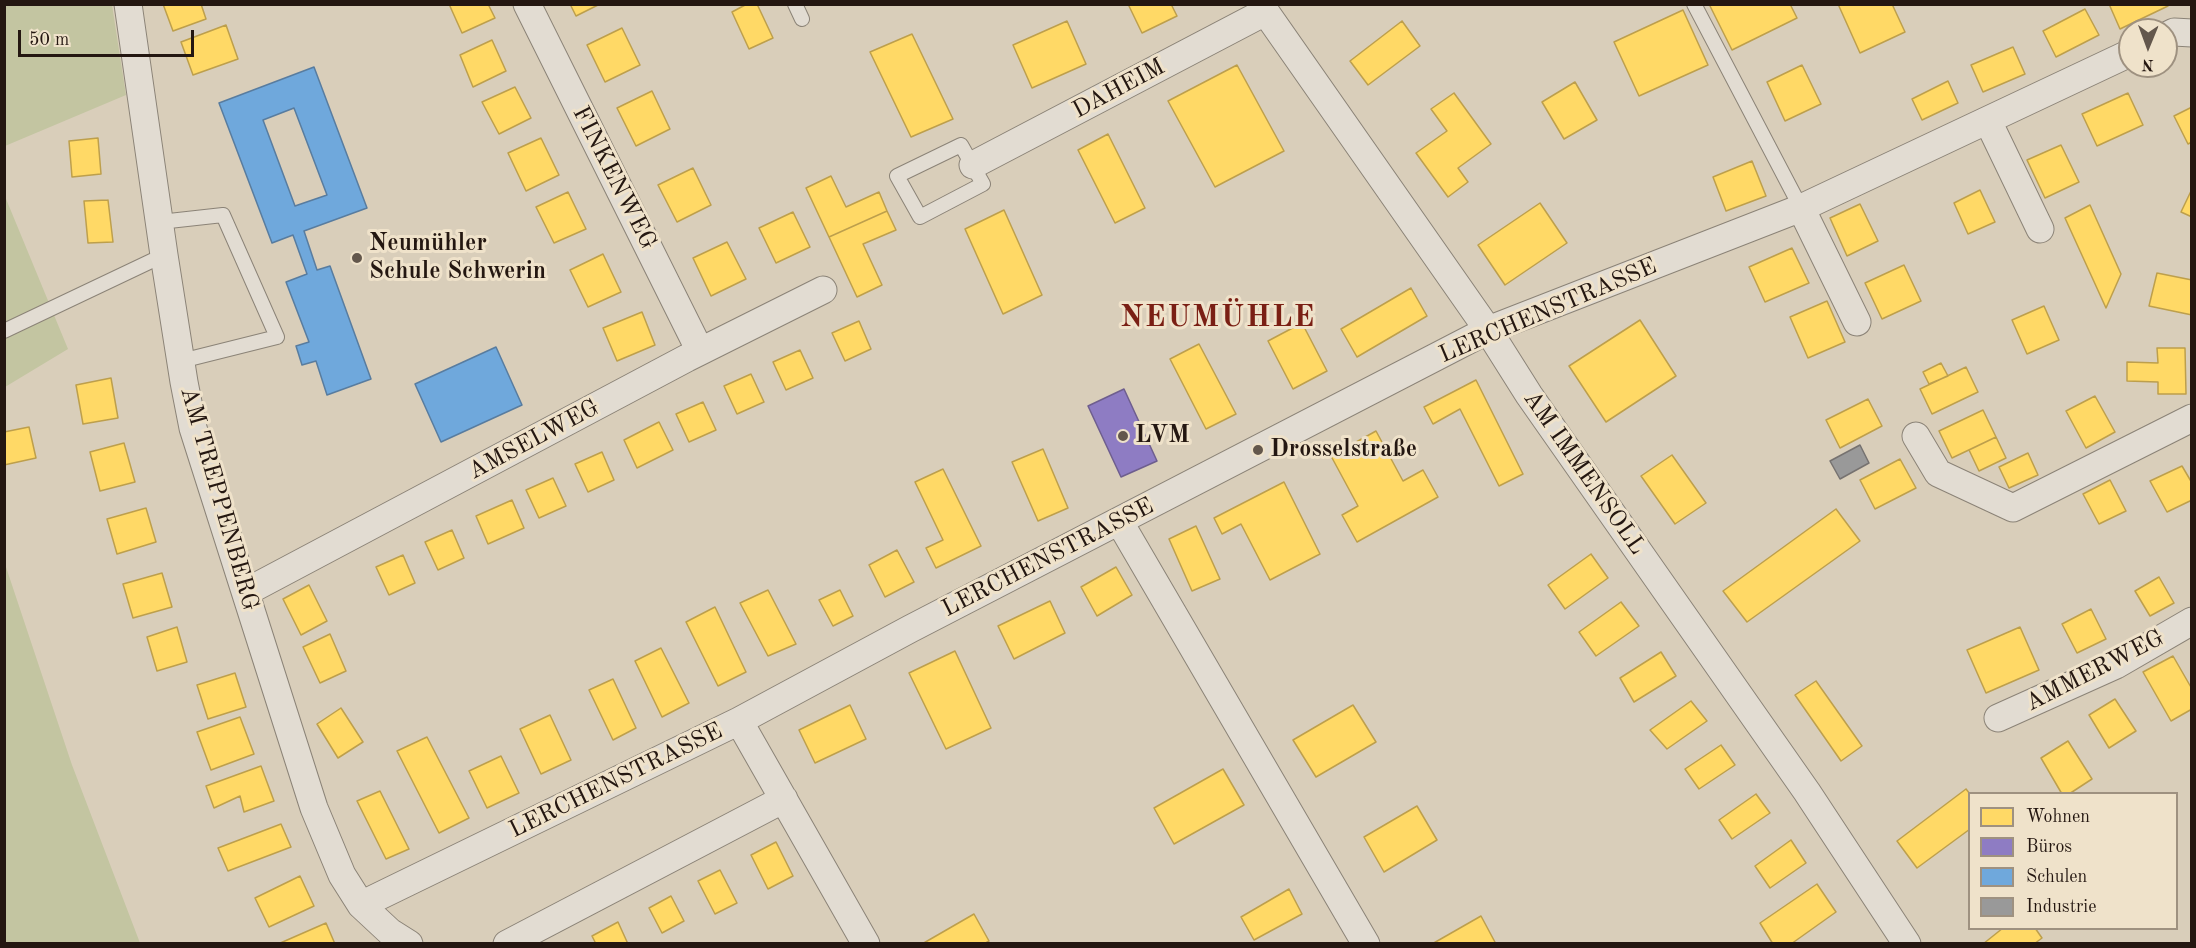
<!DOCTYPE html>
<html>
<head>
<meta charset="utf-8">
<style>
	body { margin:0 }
	#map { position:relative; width:2196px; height:948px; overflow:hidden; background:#d9ceba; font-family:"Old Standard TT",serif }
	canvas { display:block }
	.frame { position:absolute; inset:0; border:6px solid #241711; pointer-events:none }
	.legend { position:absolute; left:1968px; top:792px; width:210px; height:138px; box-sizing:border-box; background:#efe2ca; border:2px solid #9e9180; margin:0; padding:8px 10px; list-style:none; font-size:18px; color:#241711 }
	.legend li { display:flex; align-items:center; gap:12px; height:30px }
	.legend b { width:30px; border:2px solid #9e9180 }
	.north { position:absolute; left:2118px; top:18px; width:60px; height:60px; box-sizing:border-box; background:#efe2ca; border:2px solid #9e9180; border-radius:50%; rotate:181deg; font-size:16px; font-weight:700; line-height:24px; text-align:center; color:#241711 }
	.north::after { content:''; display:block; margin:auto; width:21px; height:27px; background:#63574c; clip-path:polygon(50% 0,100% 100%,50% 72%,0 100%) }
	.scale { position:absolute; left:18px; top:30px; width:176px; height:27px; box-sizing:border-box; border:3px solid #241711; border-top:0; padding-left:8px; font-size:18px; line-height:21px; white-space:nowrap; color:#241711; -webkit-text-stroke:4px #efe2ca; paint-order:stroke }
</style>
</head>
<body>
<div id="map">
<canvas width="2196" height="948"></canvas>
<div class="frame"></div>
<ul class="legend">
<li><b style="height:16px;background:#ffd966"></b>Wohnen</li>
<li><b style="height:16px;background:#8e7cc3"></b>Büros</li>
<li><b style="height:16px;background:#6fa8dc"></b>Schulen</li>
<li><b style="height:16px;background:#999"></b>Industrie</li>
</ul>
<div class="north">N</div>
<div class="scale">50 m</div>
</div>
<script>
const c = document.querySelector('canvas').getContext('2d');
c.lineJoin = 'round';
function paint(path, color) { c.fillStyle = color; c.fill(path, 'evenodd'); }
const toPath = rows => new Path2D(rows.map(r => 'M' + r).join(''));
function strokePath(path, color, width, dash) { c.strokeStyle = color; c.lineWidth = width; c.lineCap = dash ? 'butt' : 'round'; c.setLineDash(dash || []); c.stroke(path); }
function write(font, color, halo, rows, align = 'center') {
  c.font = font + ' "Old Standard TT",serif'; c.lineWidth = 6; c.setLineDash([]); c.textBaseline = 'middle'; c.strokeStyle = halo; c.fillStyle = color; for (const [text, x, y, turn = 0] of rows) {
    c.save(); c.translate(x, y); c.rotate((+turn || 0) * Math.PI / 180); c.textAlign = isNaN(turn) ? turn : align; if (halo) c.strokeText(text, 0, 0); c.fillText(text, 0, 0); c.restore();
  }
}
const green = toPath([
	[5,4,112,5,126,95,5,146],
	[4,194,68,349,5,387,4,387],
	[4,561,72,765,140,943,5,943]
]);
const homes = toPath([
	[163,4,201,4,206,19,173,31,163,4],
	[449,4,488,4,495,18,462,33,449,4],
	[570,4,600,4,576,16,570,4],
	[747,4,757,4,773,38,749,49,732,12,747,4],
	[1128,4,1171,4,1177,16,1142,33,1128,4],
	[1709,4,1790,4,1797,18,1732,50,1709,4],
	[1838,4,1892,4,1905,32,1860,53,1838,4],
	[2109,4,2167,4,2168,6,2120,29,2109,4],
	[2085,9,2099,35,2056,57,2043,31,2085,9],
	[1683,10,1708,65,1639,96,1614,42,1683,10],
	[1067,21,1086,64,1032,88,1013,45,1067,21],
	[1402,21,1420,46,1368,85,1350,61,1402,21],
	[226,25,238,59,193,75,181,42,226,25],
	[622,28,640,65,605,82,587,45,622,28],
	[912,34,953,119,911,137,870,52,912,34],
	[492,40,506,71,473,87,460,55,492,40],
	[2013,47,2025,74,1983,92,1971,65,2013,47],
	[1237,65,1284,151,1215,187,1168,101,1237,65],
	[1802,65,1821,104,1785,121,1767,82,1802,65],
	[1948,81,1958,103,1922,120,1912,99,1948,81],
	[1575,82,1597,120,1564,139,1542,102,1575,82],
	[515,87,531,118,499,134,482,102,515,87],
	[652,91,670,129,636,146,617,108,652,91],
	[1454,93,1491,144,1458,168,1468,182,1448,197,1416,153,1447,131,1431,109,1454,93],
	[2128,93,2143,125,2097,146,2082,114,2128,93],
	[2192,107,2192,142,2188,144,2174,116,2192,107],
	[1108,134,1145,208,1115,223,1078,150,1108,134],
	[98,138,101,174,72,177,69,141,98,138],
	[541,138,559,175,526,191,508,153,541,138],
	[2061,145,2079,182,2045,198,2027,160,2061,145],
	[1752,161,1766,196,1726,211,1713,177,1752,161],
	[693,168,711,205,677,222,658,185,693,168],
	[831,176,846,207,879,192,887,211,829,237,806,188,831,176],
	[2192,189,2192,217,2181,212,2192,189],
	[1980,190,1995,222,1968,234,1954,203,1980,190],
	[568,192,586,229,554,243,536,207,568,192],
	[108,200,113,242,88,243,84,201,108,200],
	[1540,203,1567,243,1505,285,1478,245,1540,203],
	[1860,204,1878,241,1847,256,1830,218,1860,204],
	[2090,205,2121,274,2106,308,2065,218,2090,205],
	[1004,210,1042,295,1003,314,965,229,1004,210],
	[887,211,896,230,863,244,882,285,857,297,829,237,887,211],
	[793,212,810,247,776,263,759,228,793,212],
	[727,242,746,279,711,296,693,258,727,242],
	[1792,248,1809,283,1765,302,1749,267,1792,248],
	[603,254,621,292,588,307,570,270,603,254],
	[1904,265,1921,301,1882,319,1865,283,1904,265],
	[2157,273,2192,280,2192,315,2149,306,2157,273],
	[1411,288,1427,316,1357,357,1341,329,1411,288],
	[1827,301,1845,342,1808,358,1790,317,1827,301],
	[2044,306,2059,340,2027,354,2012,320,2044,306],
	[642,312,655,345,617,361,603,328,642,312],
	[1640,320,1676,376,1606,422,1569,366,1640,320],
	[859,321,871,349,845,361,832,333,859,321],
	[1302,323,1327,371,1293,389,1268,341,1302,323],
	[1199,344,1236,414,1206,429,1170,359,1199,344],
	[2157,348,2185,348,2186,394,2158,394,2158,382,2127,381,2127,362,2158,363,2157,348],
	[800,350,813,378,786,390,773,362,800,350],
	[1941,363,1948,376,1929,384,1923,372,1941,363],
	[1966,367,1978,392,1932,414,1920,389,1966,367],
	[751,374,764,402,737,414,724,386,751,374],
	[111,378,118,418,83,424,76,385,111,378],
	[1476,380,1523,474,1499,486,1460,409,1433,424,1424,407,1476,380],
	[2095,396,2115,432,2086,448,2066,411,2095,396],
	[1868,399,1882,426,1840,448,1826,420,1868,399],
	[703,402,716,430,689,442,676,414,703,402],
	[1983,410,1996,437,1952,458,1939,431,1983,410],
	[659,422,673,450,637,468,624,440,659,422],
	[29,427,36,458,4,465,4,432,29,427],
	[1376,431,1403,481,1423,470,1438,497,1357,542,1342,515,1358,506,1331,456,1376,431],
	[1996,437,2006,458,1979,471,1969,450,1996,437],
	[124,443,135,482,100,491,90,452,124,443],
	[1043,449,1068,508,1038,521,1012,462,1043,449],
	[602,452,614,480,588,492,575,464,602,452],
	[2028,453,2038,475,2009,488,1999,467,2028,453],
	[1672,455,1706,503,1675,524,1641,476,1672,455],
	[1900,459,1916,488,1875,509,1860,480,1900,459],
	[2182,466,2192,483,2192,500,2167,512,2150,481,2182,466],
	[943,469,981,546,936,568,926,548,943,540,915,482,943,469],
	[553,478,566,506,539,518,526,490,553,478],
	[2110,480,2126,511,2099,524,2083,494,2110,480],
	[1284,482,1320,554,1270,580,1241,524,1222,534,1214,518,1284,482],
	[512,500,524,528,488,544,476,516,512,500],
	[146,508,156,542,117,554,107,519,146,508],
	[1836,509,1860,541,1747,622,1723,591,1836,509],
	[1196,526,1220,579,1192,591,1169,539,1196,526],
	[452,530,464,558,438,570,425,542,452,530],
	[897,550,914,582,885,597,869,565,897,550],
	[1591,554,1608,578,1565,609,1548,585,1591,554],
	[403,555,415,583,389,595,376,567,403,555],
	[1116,567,1132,595,1097,616,1081,587,1116,567],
	[162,573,172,607,133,618,123,584,162,573],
	[2159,577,2174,603,2150,616,2135,591,2159,577],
	[309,585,327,621,301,635,283,599,309,585],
	[768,590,796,644,768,656,740,603,768,590],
	[840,590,853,616,833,626,819,600,840,590],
	[1050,601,1065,633,1014,659,998,626,1050,601],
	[1621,602,1639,626,1596,656,1579,632,1621,602],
	[715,607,746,672,718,686,686,622,715,607],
	[2091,609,2106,639,2077,653,2062,624,2091,609],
	[177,627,187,662,157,671,147,637,177,627],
	[2020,627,2039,670,1986,693,1967,650,2020,627],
	[330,634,346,671,320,683,303,647,330,634],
	[661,648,689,703,662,717,635,661,661,648],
	[955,651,991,728,946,749,909,673,955,651],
	[1661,652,1676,676,1634,702,1620,678,1661,652],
	[2173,656,2192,689,2192,709,2171,721,2143,672,2173,656],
	[235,673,246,707,208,719,197,685,235,673],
	[613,679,636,728,613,740,589,690,613,679],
	[1816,681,1862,746,1841,761,1795,695,1816,681],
	[2115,699,2136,731,2109,748,2089,715,2115,699],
	[1691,701,1707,721,1667,749,1650,730,1691,701],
	[850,705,866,739,815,763,799,730,850,705],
	[1353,705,1376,742,1316,777,1293,740,1353,705],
	[341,708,363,742,338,758,317,724,341,708],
	[550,715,571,760,541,774,520,729,550,715],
	[240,717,254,754,211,770,197,732,240,717],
	[427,737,469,818,439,833,397,751,427,737],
	[2068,741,2092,779,2069,794,2062,794,2041,758,2068,741],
	[1721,745,1735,765,1699,789,1685,769,1721,745],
	[501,756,519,793,487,808,469,771,501,756],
	[261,766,274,801,244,812,240,796,214,808,206,786,261,766],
	[1223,769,1244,805,1174,844,1154,808,1223,769],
	[1966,789,1970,794,1970,829,1917,868,1897,841,1966,789],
	[380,791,409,849,386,859,357,801,380,791],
	[1756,794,1770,813,1732,839,1719,820,1756,794],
	[1417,806,1437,840,1384,872,1364,837,1417,806],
	[281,824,291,847,228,871,218,848,281,824],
	[1791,840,1806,863,1770,888,1755,866,1791,840],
	[776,842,793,876,768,889,751,855,776,842],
	[720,870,737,903,715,914,698,881,720,870],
	[300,876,314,906,269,927,255,898,300,876],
	[1817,884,1836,912,1791,944,1773,944,1760,923,1817,884],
	[1289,889,1302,914,1254,940,1241,917,1289,889],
	[671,896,684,921,662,933,649,908,671,896],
	[974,914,989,941,984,944,922,944,974,914],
	[1481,916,1496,944,1432,944,1481,916],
	[618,922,628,944,596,944,592,936,618,922],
	[326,923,335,944,278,944,326,923],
	[2003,928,2035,928,2042,938,2034,944,1983,944,2003,928]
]);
const offices = toPath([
	[1124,389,1157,461,1121,477,1088,406,1124,389]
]);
const schools = toPath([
	[314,67,367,208,304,231,317,270,330,266,371,379,327,395,316,361,302,365,296,346,309,342,286,282,307,274,293,235,272,243,219,103,314,67],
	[294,108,327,195,295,206,263,120,294,108],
	[496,347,522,405,441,442,415,384,496,347]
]);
const industry = toPath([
	[1860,445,1869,463,1840,479,1830,461,1860,445]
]);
const lane = toPath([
	[795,4,802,19],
	[1694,4,1801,208],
	[961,145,983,184,920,217,897,176,961,145],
	[160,222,223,215,277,337,181,361],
	[4,331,164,255]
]);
const street = toPath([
	[128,4,164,255,184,382,193,428,314,808,342,875,361,905,390,932,409,944],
	[527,4,700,351],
	[1260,4,1488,330,1529,395,1807,792,1907,944],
	[2166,36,2174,32,2192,33],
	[1988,121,2040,229],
	[973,165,1265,12],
	[1801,208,1857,322],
	[1916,436,1938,473,2013,508,2192,418],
	[1119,521,1366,944],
	[246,592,687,358,823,290],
	[1998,718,2116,665,2192,621],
	[739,721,866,944],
	[361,905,739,721,910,629,1488,330,1801,208,2130,53],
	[507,944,784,799]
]);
const markers = [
	[357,258,6,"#63574c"],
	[1123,436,6,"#63574c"],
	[1258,450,6,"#63574c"]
];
const streetNames = [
	["DAHEIM",1119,89,-28],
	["FINKENWEG",614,178,63],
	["LERCHENSTRASSE",1548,311,-23],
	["AMSELWEG",534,440,-28],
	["AM IMMENSOLL",1584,473,55],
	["AM TREPPENBERG",219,499,74],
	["LERCHENSTRASSE",1048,558,-27],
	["AMMERWEG",2095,671,-27],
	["LERCHENSTRASSE",616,781,-26]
];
const poiNames = [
	["Neumühler",369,244],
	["Schule Schwerin",369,272],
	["LVM",1135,436],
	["Drosselstraße",1270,450]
];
const districtNames = [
	["NEUMÜHLE",1218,318]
];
paint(green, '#c3c5a1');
paint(homes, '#ffd966');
strokePath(homes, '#bd9f4c', 1.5);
paint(offices, '#8e7cc3');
strokePath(offices, '#6e5e8e', 1.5);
paint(schools, '#6fa8dc');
strokePath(schools, '#587c9f', 1.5);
paint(industry, '#999');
strokePath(industry, '#767270', 1.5);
strokePath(lane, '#8b8377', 16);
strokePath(street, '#8b8377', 29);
strokePath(lane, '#e2dcd2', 14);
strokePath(street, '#e2dcd2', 27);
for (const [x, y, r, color] of markers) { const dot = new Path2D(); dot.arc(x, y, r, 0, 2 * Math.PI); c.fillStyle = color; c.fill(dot); strokePath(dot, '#efe2ca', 2); }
write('24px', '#241711', '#efe2ca', streetNames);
write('bold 24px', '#241711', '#efe2ca', poiNames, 'left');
c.letterSpacing = '1.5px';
write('bold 30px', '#7a1f14', '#efe2ca', districtNames);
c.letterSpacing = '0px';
</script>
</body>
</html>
